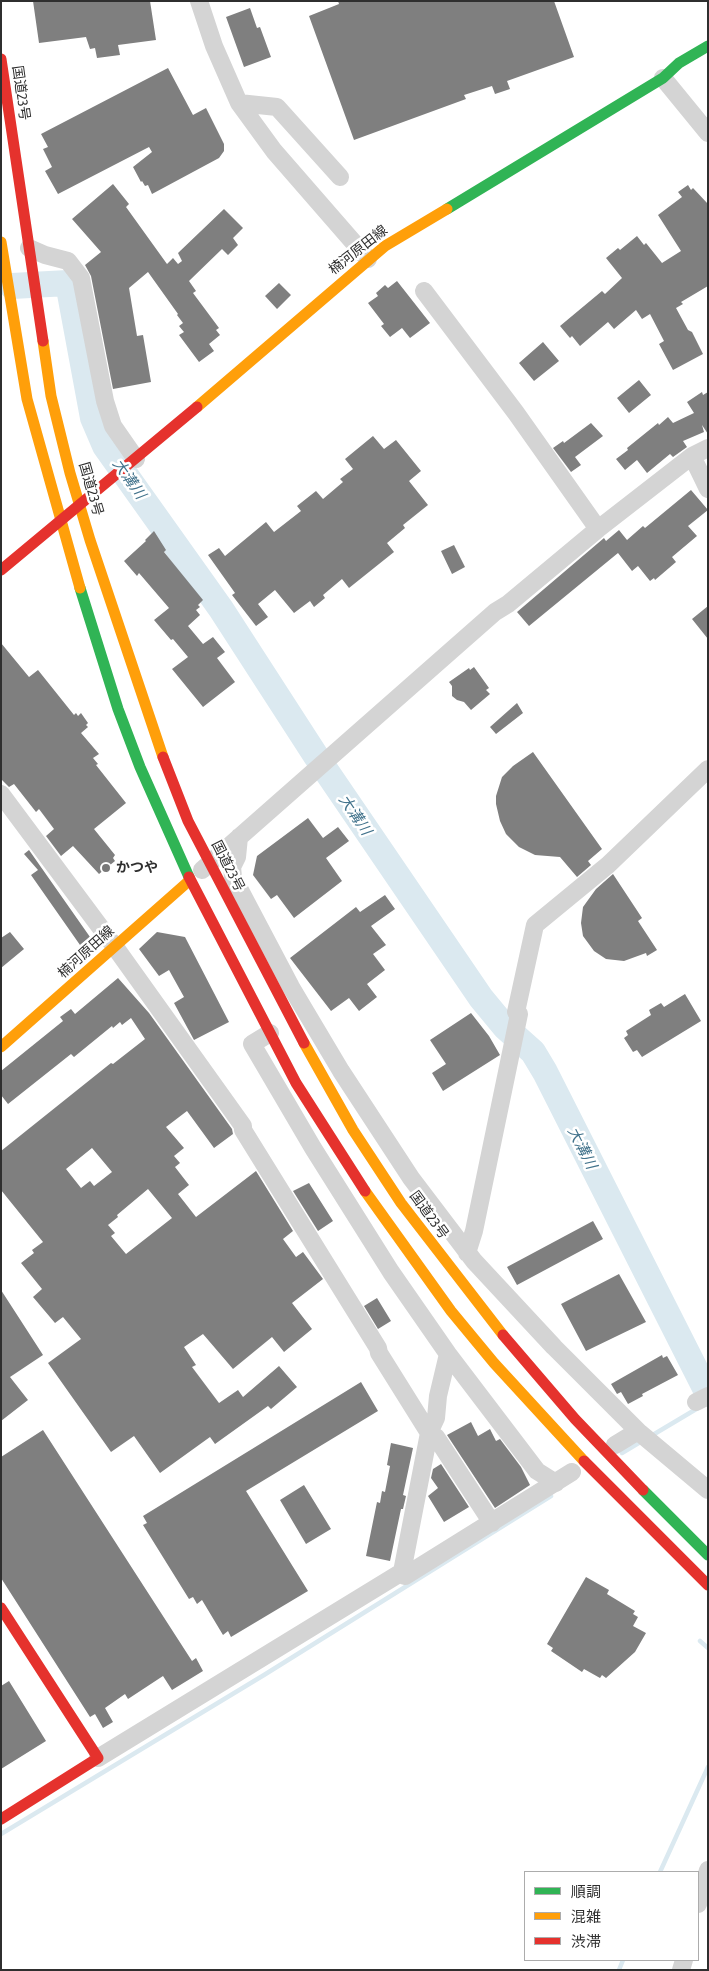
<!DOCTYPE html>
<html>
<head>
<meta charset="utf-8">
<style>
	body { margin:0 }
	#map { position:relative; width:709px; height:1971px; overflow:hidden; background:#fff; font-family:"Asap Condensed","Noto Sans JP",sans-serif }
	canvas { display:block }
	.frame { position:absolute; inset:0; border:2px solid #2f2f2f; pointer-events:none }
	.legend { position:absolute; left:524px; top:1871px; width:175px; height:90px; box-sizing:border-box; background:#fff; border:1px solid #acacac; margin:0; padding:6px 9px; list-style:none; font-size:15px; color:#2f2f2f }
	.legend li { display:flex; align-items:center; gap:10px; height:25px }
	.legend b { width:25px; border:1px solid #acacac }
</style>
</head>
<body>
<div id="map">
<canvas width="709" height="1971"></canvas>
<div class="frame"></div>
<ul class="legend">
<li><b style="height:6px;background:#30b455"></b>順調</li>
<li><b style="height:6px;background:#ff9f0a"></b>混雑</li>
<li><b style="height:6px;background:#e5322d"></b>渋滞</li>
</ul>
</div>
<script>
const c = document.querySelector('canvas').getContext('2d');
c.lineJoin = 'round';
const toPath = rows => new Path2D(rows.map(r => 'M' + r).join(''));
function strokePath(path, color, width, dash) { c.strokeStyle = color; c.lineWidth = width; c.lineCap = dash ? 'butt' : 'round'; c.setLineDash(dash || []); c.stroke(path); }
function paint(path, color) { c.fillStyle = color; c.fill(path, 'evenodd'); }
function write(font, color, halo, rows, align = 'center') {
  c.font = font + ' "Asap Condensed","Noto Sans JP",sans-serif'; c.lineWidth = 5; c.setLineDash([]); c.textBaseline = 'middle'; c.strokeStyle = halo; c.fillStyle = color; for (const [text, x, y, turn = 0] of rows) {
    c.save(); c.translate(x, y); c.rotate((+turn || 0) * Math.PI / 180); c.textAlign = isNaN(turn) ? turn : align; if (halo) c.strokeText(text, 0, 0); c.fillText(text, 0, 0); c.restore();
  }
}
const stream = toPath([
	[651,1436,698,1408],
	[622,1453,642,1441],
	[700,1641,708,1648],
	[1,1834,264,1675,551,1496],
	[660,1872,708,1767],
	[619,1970,623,1960]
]);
const river = toPath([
	[12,286,68,283,93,418,105,446,221,609,316,756,481,998,505,1027,533,1052,545,1072,708,1394]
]);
const building = toPath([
	[33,1,150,1,156,40,118,45,120,55,97,58,95,48,90,49,86,37,39,43],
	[338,1,554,1,574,57,507,81,510,89,495,94,492,86,464,95,466,99,354,140,309,16,339,4],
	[250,8,257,28,260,27,271,57,244,67,226,17],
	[168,68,193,115,206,108,224,144,224,151,219,158,152,194,148,185,145,186,142,181,141,182,133,167,152,152,149,147,58,194,45,171,52,167,43,149,48,147,41,134],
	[113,184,129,204,126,207,167,264,173,258,178,264,182,261,178,253,224,209,243,228,233,238,238,245,228,255,222,249,189,281,196,291,193,293,219,328,216,330,220,335,209,344,214,351,199,362,179,335,184,332,179,326,183,323,177,315,178,314,148,272,129,288,137,336,143,335,151,382,113,389,91,276,85,265,101,252,72,219],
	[688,185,691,190,693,188,708,204,708,286,681,302,683,304,676,308,688,330,692,332,703,354,673,370,659,344,664,341,650,314,642,319,636,310,614,329,608,322,580,346,572,336,570,338,560,326,602,291,605,294,622,278,606,258,618,248,620,250,637,236,644,245,646,243,662,263,681,251,658,215,682,197,678,192],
	[397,281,430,323,410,338,402,328,390,337,381,326,384,324,368,303,378,296,376,293,385,285,388,288],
	[279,283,291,295,277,309,265,296],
	[543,342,559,361,534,381,519,363],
	[639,380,651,395,629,413,617,398],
	[702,392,703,395,708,392,708,434,702,425,704,432,683,441,687,447,673,457,670,454,647,473,637,460,625,470,616,459,628,450,627,448,658,423,659,425,668,417,673,423,694,413,687,402],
	[591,423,603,436,575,457,581,465,571,472,553,448,563,441,564,443],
	[373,436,384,449,396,440,421,471,409,481,428,505,403,525,405,528,387,543,394,552,349,588,342,579,323,595,325,598,314,607,310,601,294,613,275,590,258,604,268,617,256,626,232,595,235,593,208,555,219,548,225,556,266,522,274,532,301,511,297,506,316,491,323,499,343,482,340,479,353,469,345,459],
	[691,490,708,510,688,526,697,536,672,557,676,562,655,580,654,578,650,581,638,566,632,571,618,553,529,626,517,612,604,538,606,541,619,530,627,540,643,526,645,528],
	[154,531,166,550,164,552,203,600,198,605,200,607,196,610,200,615,188,626,203,644,213,637,225,652,217,658,235,682,203,707,172,669,188,657,173,639,171,640,154,620,169,608,139,573,137,576,124,561,146,541,145,540],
	[454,545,465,567,452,574,441,551],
	[708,606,708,639,692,619],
	[1,643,29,677,38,670,74,715,76,713,78,716,81,713,88,723,86,725,88,727,81,733,99,754,93,758,98,764,96,765,126,803,94,829,115,855,113,858,115,861,99,874,73,846,61,856,46,836,54,829,39,809,36,812,14,784,9,787,1,779],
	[474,667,489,688,486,690,490,694,471,710,464,702,457,700,452,696,452,686,449,682,469,668,470,670],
	[517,703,523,713,496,734,490,727],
	[533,752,602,849,588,861,591,865,577,877,560,857,535,855,519,847,506,834,500,821,496,804,496,796,502,777,513,766],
	[308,818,323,838,338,827,349,841,326,858,342,881,294,918,277,895,271,899,253,875,257,856],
	[29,850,90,937,80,945,31,875,38,870,24,854],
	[613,874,642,918,638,921,657,950,647,956,646,953,624,961,606,959,594,951,583,936,581,923,583,907,596,889],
	[385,895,395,909,371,926,386,945,373,954,385,970,367,984,377,997,359,1011,349,998,331,1011,290,958,356,907,360,912],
	[10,932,24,949,1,968,1,938],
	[157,932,185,937,229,1022,194,1040,174,1003,184,997,169,970,159,976,139,949],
	[118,978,149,1013,232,1129,233,1134,214,1148,187,1111,166,1127,184,1148,174,1156,180,1163,175,1167,189,1185,178,1194,196,1217,256,1171,293,1231,283,1239,296,1257,303,1252,323,1279,292,1303,312,1329,284,1352,272,1337,233,1369,203,1334,184,1347,196,1365,192,1367,219,1403,238,1390,243,1397,279,1366,297,1387,271,1409,268,1406,215,1444,210,1437,160,1473,134,1436,111,1452,48,1363,81,1339,63,1317,55,1323,33,1297,42,1289,21,1263,34,1253,32,1250,43,1242,1,1190,1,1151,111,1063,113,1064,145,1039,131,1018,122,1025,120,1022,113,1028,112,1026,74,1057,71,1054,8,1104,1,1095,1,1071,63,1021,60,1017,71,1009,75,1014],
	[92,1148,112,1172,94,1186,90,1181,81,1188,66,1169],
	[148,1189,172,1218,126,1254,111,1236,115,1233,108,1225,118,1217,117,1215],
	[685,994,701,1021,642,1057,637,1050,633,1052,624,1038,628,1035,626,1031,651,1015,649,1010,661,1003,664,1007],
	[471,1013,489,1036,500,1055,443,1091,432,1073,446,1064,430,1040],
	[309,1183,333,1221,318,1231,293,1191],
	[593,1221,603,1239,517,1285,507,1267],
	[619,1274,646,1322,586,1351,561,1304],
	[1,1290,43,1355,10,1377,28,1400,1,1421],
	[377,1298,391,1321,378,1329,364,1306],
	[662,1355,663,1358,667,1356,678,1375,642,1394,643,1396,628,1404,621,1392,617,1394,611,1384],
	[361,1382,378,1411,246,1491,308,1591,231,1637,228,1631,223,1635,202,1600,197,1604,193,1597,189,1599,143,1525,147,1523,143,1516],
	[471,1422,478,1436,490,1429,496,1441,500,1439,521,1467,530,1485,495,1508,447,1435],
	[43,1430,192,1661,196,1658,203,1671,172,1690,163,1676,128,1699,125,1694,105,1708,113,1722,103,1728,95,1714,90,1717,1,1578,1,1457],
	[391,1443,413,1448,403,1495,406,1496,403,1509,401,1509,390,1561,366,1556,377,1502,380,1503,382,1491,385,1492,390,1466,387,1465],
	[441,1464,469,1507,444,1522,428,1496,438,1488,431,1478,433,1469],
	[304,1485,331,1529,306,1544,280,1500],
	[586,1577,609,1590,607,1594,635,1611,633,1614,638,1617,633,1626,646,1633,635,1652,606,1678,602,1675,600,1678,584,1669,582,1672,551,1651,553,1648,547,1644],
	[9,1681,46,1741,1,1769,1,1686]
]);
const street = toPath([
	[199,1,214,46,239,103,274,151,368,259],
	[663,78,708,133],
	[239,103,277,107,340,177],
	[29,248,45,255,68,261,81,278,105,401,113,426,136,459],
	[424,291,516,413,598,529],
	[692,456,708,489],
	[1,794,115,947,243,1126,243,1130,378,1348,379,1353,429,1433,402,1572,98,1758],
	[239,837,237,857,232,867,233,877,291,987,341,1071,411,1178,474,1261,554,1347,640,1433,708,1490],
	[202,870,495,612,508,604,598,529,692,456,708,448],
	[516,1012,535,925,608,865,708,769],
	[270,1033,252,1044,313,1148,391,1272,448,1354,537,1471,556,1483],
	[467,1253,474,1231,519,1014],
	[448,1354,438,1396,436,1418,429,1433,436,1437,492,1523],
	[696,1402,708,1396],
	[615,1445,638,1431],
	[402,1572,405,1576,572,1472],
	[698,1904,708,1870],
	[681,1970,684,1960]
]);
const fast = toPath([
	[447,209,663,78,679,63,708,46],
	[80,588,118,709,140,767,189,877],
	[643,1490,708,1555]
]);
const slow = toPath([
	[1,242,27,399,80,588],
	[43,341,51,396,70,473,90,540,163,757],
	[197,407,385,246,447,209],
	[304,1043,353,1130,401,1203,503,1335],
	[1,1047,190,880],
	[365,1191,451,1311,494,1363,584,1461]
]);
const jam = toPath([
	[1,59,43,341],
	[1,570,197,407],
	[163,757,188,821,304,1043],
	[189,877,296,1083,365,1191],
	[503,1335,575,1419,643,1490],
	[584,1461,708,1585],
	[1,1608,98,1758,1,1819]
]);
const markers = [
	[106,868,5,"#787878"]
];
const streetNames = [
	["国道23号",21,93,82],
	["楠河原田線",358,250,-38],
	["国道23号",91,489,74],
	["国道23号",228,866,63],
	["楠河原田線",86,952,-42],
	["国道23号",429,1215,54]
];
const poiNames = [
	["かつや",116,868]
];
const waterNames = [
	["大溝川",129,479,55],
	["大溝川",355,815,56],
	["大溝川",582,1148,63]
];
strokePath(stream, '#dbe9f0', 4.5);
strokePath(river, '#dbe9f0', 26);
paint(building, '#7f7f7f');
strokePath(street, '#d4d4d4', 18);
strokePath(fast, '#30b455', 11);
strokePath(slow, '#ff9f0a', 11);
strokePath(jam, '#e5322d', 11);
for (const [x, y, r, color] of markers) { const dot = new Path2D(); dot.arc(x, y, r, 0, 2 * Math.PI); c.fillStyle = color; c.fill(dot); strokePath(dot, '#fff', 2); }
write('14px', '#2f2f2f', '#fff', streetNames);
write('bold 14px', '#2f2f2f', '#fff', poiNames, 'left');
write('italic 15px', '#42738c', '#fff', waterNames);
</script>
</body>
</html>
